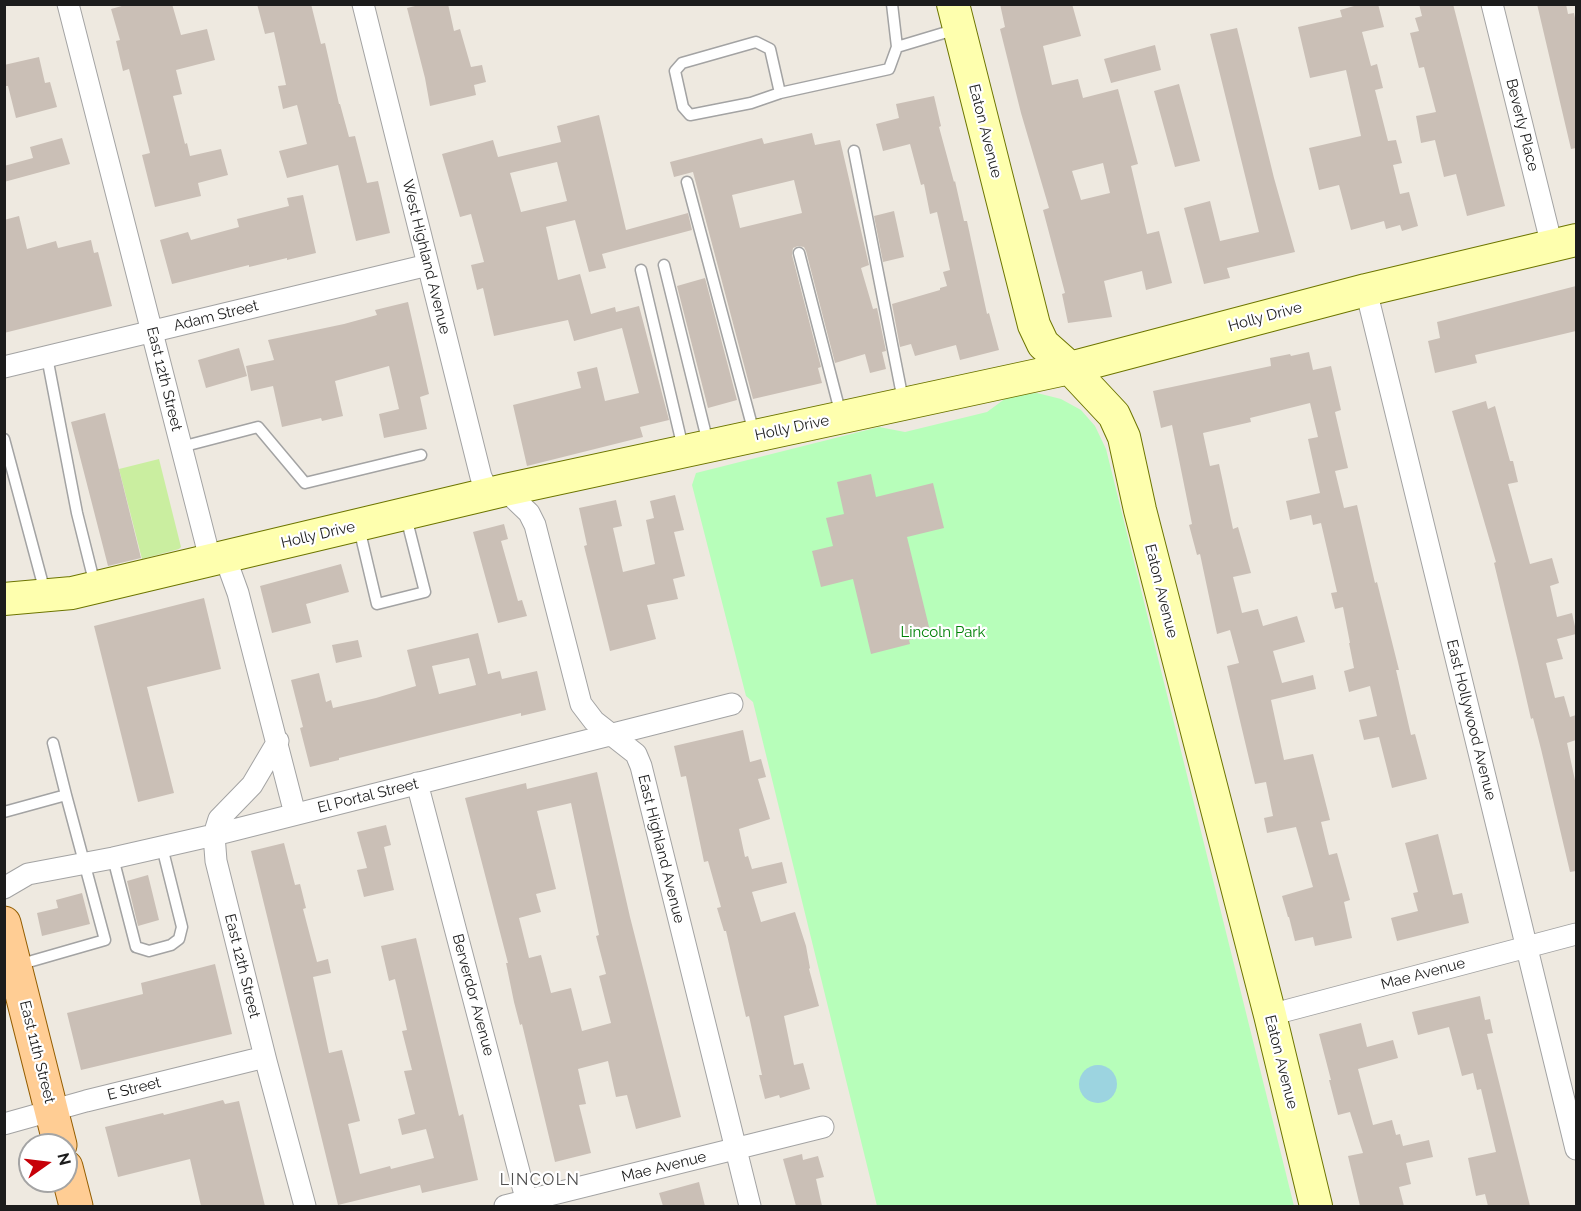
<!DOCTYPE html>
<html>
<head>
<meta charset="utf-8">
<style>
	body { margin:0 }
	#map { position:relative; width:1581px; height:1211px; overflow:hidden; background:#eee9e0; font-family:Raleway,sans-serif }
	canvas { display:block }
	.frame { position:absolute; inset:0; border:6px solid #1c1c1c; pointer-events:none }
	.north { position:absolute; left:18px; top:1133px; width:60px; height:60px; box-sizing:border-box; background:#fff; border:2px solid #a4a4a4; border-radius:50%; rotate:76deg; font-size:16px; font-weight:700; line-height:24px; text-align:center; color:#1c1c1c }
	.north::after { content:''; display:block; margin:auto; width:21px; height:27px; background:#c70008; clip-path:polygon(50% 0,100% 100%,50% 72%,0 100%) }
</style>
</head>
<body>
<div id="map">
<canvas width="1581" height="1211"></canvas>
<div class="frame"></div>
<div class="north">N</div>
</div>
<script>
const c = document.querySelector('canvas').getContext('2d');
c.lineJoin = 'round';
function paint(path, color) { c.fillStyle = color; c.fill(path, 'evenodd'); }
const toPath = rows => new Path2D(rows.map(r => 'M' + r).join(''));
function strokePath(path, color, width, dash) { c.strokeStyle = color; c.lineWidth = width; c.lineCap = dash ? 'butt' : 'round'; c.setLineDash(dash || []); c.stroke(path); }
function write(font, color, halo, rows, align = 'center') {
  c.font = font + ' Raleway,sans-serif'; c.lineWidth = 4.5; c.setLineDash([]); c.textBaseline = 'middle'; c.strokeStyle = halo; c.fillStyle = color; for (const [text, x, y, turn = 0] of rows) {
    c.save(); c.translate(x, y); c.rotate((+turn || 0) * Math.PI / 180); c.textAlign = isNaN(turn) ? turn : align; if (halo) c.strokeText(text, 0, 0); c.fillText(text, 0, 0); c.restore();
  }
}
const grass = toPath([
	[159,459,181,547,179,549,142,559,119,469]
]);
const park = toPath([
	[1037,393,1061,399,1081,410,1095,426,1106,449,1294,1206,877,1206,753,702,746,696,692,485,696,473,879,427,905,432,987,412,1006,398,1022,394]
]);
const water = toPath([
	'1079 1084a19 19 0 1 1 38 0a19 19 0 1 1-38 0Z'
]);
const building = toPath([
	[129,4,172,4,181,35,207,29,215,60,176,70,182,94,173,96,185,144,187,143,190,156,221,149,228,175,198,183,201,196,155,207,142,155,150,153,129,69,123,71,116,41,120,40,111,9],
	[257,4,311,4,321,44,325,43,339,104,340,104,349,137,355,136,367,183,378,181,390,233,356,241,338,165,287,178,279,151,307,144,297,105,283,109,278,86,286,85,274,32,265,34],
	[423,4,448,4,454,31,460,29,471,67,482,65,486,82,474,85,476,95,430,106,425,78,407,8],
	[1000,4,1072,4,1081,36,1043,46,1052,85,1078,79,1083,98,1118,89,1138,164,1131,166,1147,234,1159,231,1172,283,1146,290,1142,271,1104,281,1112,317,1068,323,1062,294,1065,293,1043,210,1049,208,1021,113,1000,29,1005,27],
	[1103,163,1110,193,1081,200,1072,171],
	[1361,4,1378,4,1384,27,1362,32,1371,66,1377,64,1383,88,1375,90,1388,141,1396,140,1402,163,1393,165,1400,194,1409,192,1418,226,1402,231,1400,225,1386,229,1384,221,1351,230,1339,185,1319,190,1309,148,1361,136,1346,70,1310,78,1298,27,1342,17,1340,10],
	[1419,4,1453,4,1505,206,1467,216,1456,174,1444,177,1435,140,1421,143,1416,116,1436,112,1424,67,1419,68,1410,33,1419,31,1415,18,1422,16],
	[1537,4,1566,4,1568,14,1574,13,1576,23,1576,148,1571,149],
	[1237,28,1274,178,1295,252,1227,268,1230,278,1204,284,1184,208,1210,201,1220,241,1259,232,1210,34],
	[1155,45,1161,70,1111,83,1104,59],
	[39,57,45,83,50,82,57,107,16,118,8,86,4,86,4,65],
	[1179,84,1200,161,1175,167,1154,91],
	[934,96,941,126,939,127,954,182,955,181,964,221,967,221,987,314,989,313,999,350,960,360,956,345,915,356,911,344,900,347,892,304,940,290,940,288,947,286,943,272,950,270,937,212,930,214,924,184,921,185,910,144,883,151,876,124,899,118,896,104],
	[599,115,626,230,688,213,692,230,602,254,606,268,589,272,575,220,546,227,558,280,580,274,591,314,615,307,616,312,639,306,669,420,640,427,643,437,527,466,513,405,581,388,577,372,597,367,605,401,639,393,622,328,574,341,568,320,494,336,483,288,477,290,471,265,484,262,471,214,460,217,442,154,493,140,498,157,561,142,557,126],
	[557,162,567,201,521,212,510,173],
	[812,133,815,145,840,140,869,265,861,268,873,309,877,308,886,351,882,352,886,369,870,373,865,354,835,363,806,251,804,247,798,246,793,248,792,255,821,367,818,368,822,383,753,399,693,172,674,177,670,162,762,138,764,144],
	[794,180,802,213,740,228,732,195],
	[62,138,70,164,4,182,4,166,33,158,30,147],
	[303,195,316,253,287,260,287,258,249,267,249,265,172,284,160,240,188,232,191,240,239,227,237,219,289,206,287,198],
	[894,211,904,257,883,262,874,216],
	[19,216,27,249,56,241,58,248,91,240,94,253,98,252,112,306,4,333,4,220],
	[705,278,737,400,708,408,677,286],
	[1576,286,1576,331,1475,355,1477,363,1435,373,1428,341,1440,338,1437,322],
	[408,302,429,394,420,397,427,429,384,438,379,414,399,409,389,366,335,381,343,416,322,421,321,418,282,427,273,386,251,391,246,366,274,360,268,340,344,324,377,315,375,310],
	[239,348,247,376,206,388,198,360],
	[1309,352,1313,370,1331,366,1341,410,1335,412,1348,468,1335,471,1344,508,1357,505,1375,583,1377,582,1399,670,1396,670,1411,735,1415,734,1427,779,1392,788,1379,737,1364,740,1359,720,1377,716,1370,686,1349,692,1344,671,1354,668,1349,643,1350,643,1343,607,1335,609,1331,593,1337,592,1321,523,1313,525,1311,515,1290,520,1286,501,1320,493,1308,439,1318,437,1310,403,1250,418,1251,422,1203,433,1210,466,1219,464,1233,529,1238,527,1251,573,1233,577,1242,613,1258,609,1263,626,1297,616,1305,642,1273,651,1282,683,1313,675,1316,689,1271,700,1284,760,1313,754,1330,820,1321,822,1329,855,1337,853,1350,900,1344,902,1352,938,1315,946,1313,937,1295,941,1289,917,1288,917,1282,896,1313,887,1296,827,1267,833,1264,818,1273,816,1266,782,1255,784,1227,666,1239,663,1230,630,1217,634,1200,554,1197,555,1189,525,1192,524,1172,425,1161,428,1153,391,1271,366,1270,358,1290,354,1291,356],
	[1486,401,1488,409,1495,406,1510,461,1513,461,1518,482,1508,484,1530,564,1552,558,1559,583,1550,586,1557,617,1572,613,1576,631,1576,634,1557,639,1563,659,1546,663,1555,698,1564,696,1570,717,1576,715,1576,740,1567,743,1576,785,1576,871,1570,872,1541,749,1533,718,1531,719,1518,662,1494,563,1496,562,1452,411],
	[105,413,141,558,108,566,71,422],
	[871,474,876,497,933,483,944,528,907,537,931,635,909,640,910,644,871,654,853,579,821,587,812,551,833,546,826,518,844,514,837,482],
	[675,495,684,530,674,532,685,576,673,579,678,599,647,605,656,639,610,651,584,546,587,545,579,508,616,500,622,526,613,528,623,572,655,564,646,520,654,518,650,501],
	[504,524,508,539,501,541,518,601,522,600,527,616,498,623,473,532],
	[341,564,349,592,306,604,311,623,272,633,260,586],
	[204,598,221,669,147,687,174,793,138,802,94,626],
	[478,633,488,674,500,671,502,679,537,671,546,710,521,716,521,713,439,733,339,758,339,760,310,767,300,728,303,727,291,680,319,673,326,702,331,700,333,708,376,698,416,686,407,650],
	[469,658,476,685,439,694,432,666],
	[358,640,362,657,336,663,332,645],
	[743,730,750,762,761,759,766,777,758,779,770,819,739,829,745,857,748,856,752,869,782,862,787,883,752,892,761,922,795,912,806,946,810,968,809,969,819,1006,784,1016,794,1065,803,1063,810,1089,780,1098,779,1095,765,1099,759,1075,762,1075,749,1016,746,1017,726,931,724,931,717,908,721,907,708,861,704,862,686,776,681,777,674,746],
	[597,772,630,917,681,1117,636,1129,627,1095,616,1097,608,1061,578,1069,586,1104,579,1105,591,1153,555,1162,522,1024,520,1025,514,1002,506,963,508,963,465,798,526,783,527,789],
	[571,803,599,935,596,936,606,974,599,976,611,1023,582,1031,571,988,551,993,541,955,529,958,519,918,541,912,536,894,556,889,537,811],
	[386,825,391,845,384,847,394,890,364,897,357,870,367,868,357,832],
	[1438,834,1453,895,1462,893,1469,923,1397,941,1391,918,1418,911,1413,893,1418,892,1405,843],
	[284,843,295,885,300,884,306,908,303,909,317,962,328,959,331,973,313,977,329,1053,342,1050,360,1121,348,1124,360,1174,390,1166,391,1169,434,1158,426,1129,402,1135,398,1119,415,1114,404,1071,412,1070,402,1031,407,1030,395,979,389,981,381,946,416,938,459,1116,463,1114,478,1180,422,1193,420,1185,338,1205,251,851],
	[148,875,159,920,138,926,127,881],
	[82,893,90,924,42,936,37,913,58,908,56,900],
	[215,964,232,1034,81,1070,67,1013,143,994,141,983],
	[1480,996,1485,1020,1490,1019,1493,1033,1487,1034,1530,1206,1488,1206,1485,1194,1476,1196,1468,1158,1496,1152,1481,1089,1477,1090,1473,1073,1462,1076,1449,1027,1418,1035,1412,1012],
	[1361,1023,1367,1047,1393,1040,1398,1058,1358,1069,1373,1125,1392,1120,1396,1135,1400,1134,1403,1146,1429,1140,1433,1157,1406,1163,1411,1184,1399,1187,1404,1206,1360,1206,1348,1156,1363,1153,1350,1112,1338,1115,1329,1080,1331,1080,1319,1034],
	[223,1100,225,1104,239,1101,265,1206,201,1206,190,1159,118,1177,105,1127,163,1113,164,1115],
	[802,1154,803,1160,818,1156,824,1177,816,1179,822,1206,796,1206,783,1159],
	[699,1182,705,1206,663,1206,659,1193]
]);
const lane = toPath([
	[897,47,957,29],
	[780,93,770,49,756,42,682,63,675,71,683,107,690,115,751,103,780,93,889,69,897,47,892,4],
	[854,151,903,400],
	[687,182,754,433],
	[799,253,841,415],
	[664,265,708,443],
	[641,270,683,448],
	[47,357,77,513,95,585],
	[4,439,45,592],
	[181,447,258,427,305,483,421,455],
	[359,528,377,604,425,592,406,517],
	[53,743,66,795],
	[4,812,66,795,105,940,18,965],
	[113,858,136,947,149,951,171,945,179,939,182,927,162,847]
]);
const street = toPath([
	[68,4,208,551,225,557,238,593,295,814],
	[363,4,481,477,488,491,505,490,529,513,535,525,581,704,594,721,636,754,641,766,750,1206],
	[1492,4,1552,246],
	[1366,290,1576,1149],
	[4,367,428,265],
	[278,741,252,785,219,819,214,835,216,861,266,1061,305,1206],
	[417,783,528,1206],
	[4,888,28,874,113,858,214,835,732,704],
	[1270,1015,1576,934],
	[4,1124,86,1101,265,1057],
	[505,1206,823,1127]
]);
const secondary = toPath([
	[953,4,1034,325,1043,344,1070,368,1114,415,1124,437,1140,510,1270,1015,1316,1206],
	[4,599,72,593,505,490,1070,368,1366,290,1576,240]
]);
const primary = toPath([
	[4,923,60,1145],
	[66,1167,76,1206]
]);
const streetNames = [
	["Beverly Place",1522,125,76],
	["Eaton Avenue",985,131,76],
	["West Highland Avenue",426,257,76],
	["Adam Street",216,316,-14],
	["Holly Drive",1265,317,-15],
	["East 12th Street",164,379,76],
	["Holly Drive",792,428,-12],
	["Holly Drive",318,535,-13],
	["Eaton Avenue",1161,591,76],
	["East Hollywood Avenue",1471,720,76],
	["El Portal Street",368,796,-14],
	["East Highland Avenue",661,849,76],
	["East 12th Street",242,966,76],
	["Mae Avenue",1423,974,-15],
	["Berverdor Avenue",473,995,75],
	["East 11th Street",37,1052,76],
	["Eaton Avenue",1281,1062,76],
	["E Street",134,1089,-14],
	["Mae Avenue",664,1167,-14]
];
const parkNames = [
	["Lincoln Park",943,632]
];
const neighbourhoodNames = [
	["LINCOLN",540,1180]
];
paint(grass, '#caeea0');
paint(park, '#b7feba');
paint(water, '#9cd4e0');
paint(building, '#cabfb6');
strokePath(lane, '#a3a3a3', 13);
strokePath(street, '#a3a3a3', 23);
strokePath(secondary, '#6d7500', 34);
strokePath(primary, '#935d00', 35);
strokePath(lane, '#fff', 10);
strokePath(street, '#fff', 21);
strokePath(secondary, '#feffae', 32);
strokePath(primary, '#ffcd94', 33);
write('15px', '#1c1c1c', '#fff', streetNames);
write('15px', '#028208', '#fff', parkNames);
c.letterSpacing = '1.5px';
write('16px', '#4f4f4f', '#fff', neighbourhoodNames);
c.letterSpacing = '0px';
</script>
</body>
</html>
